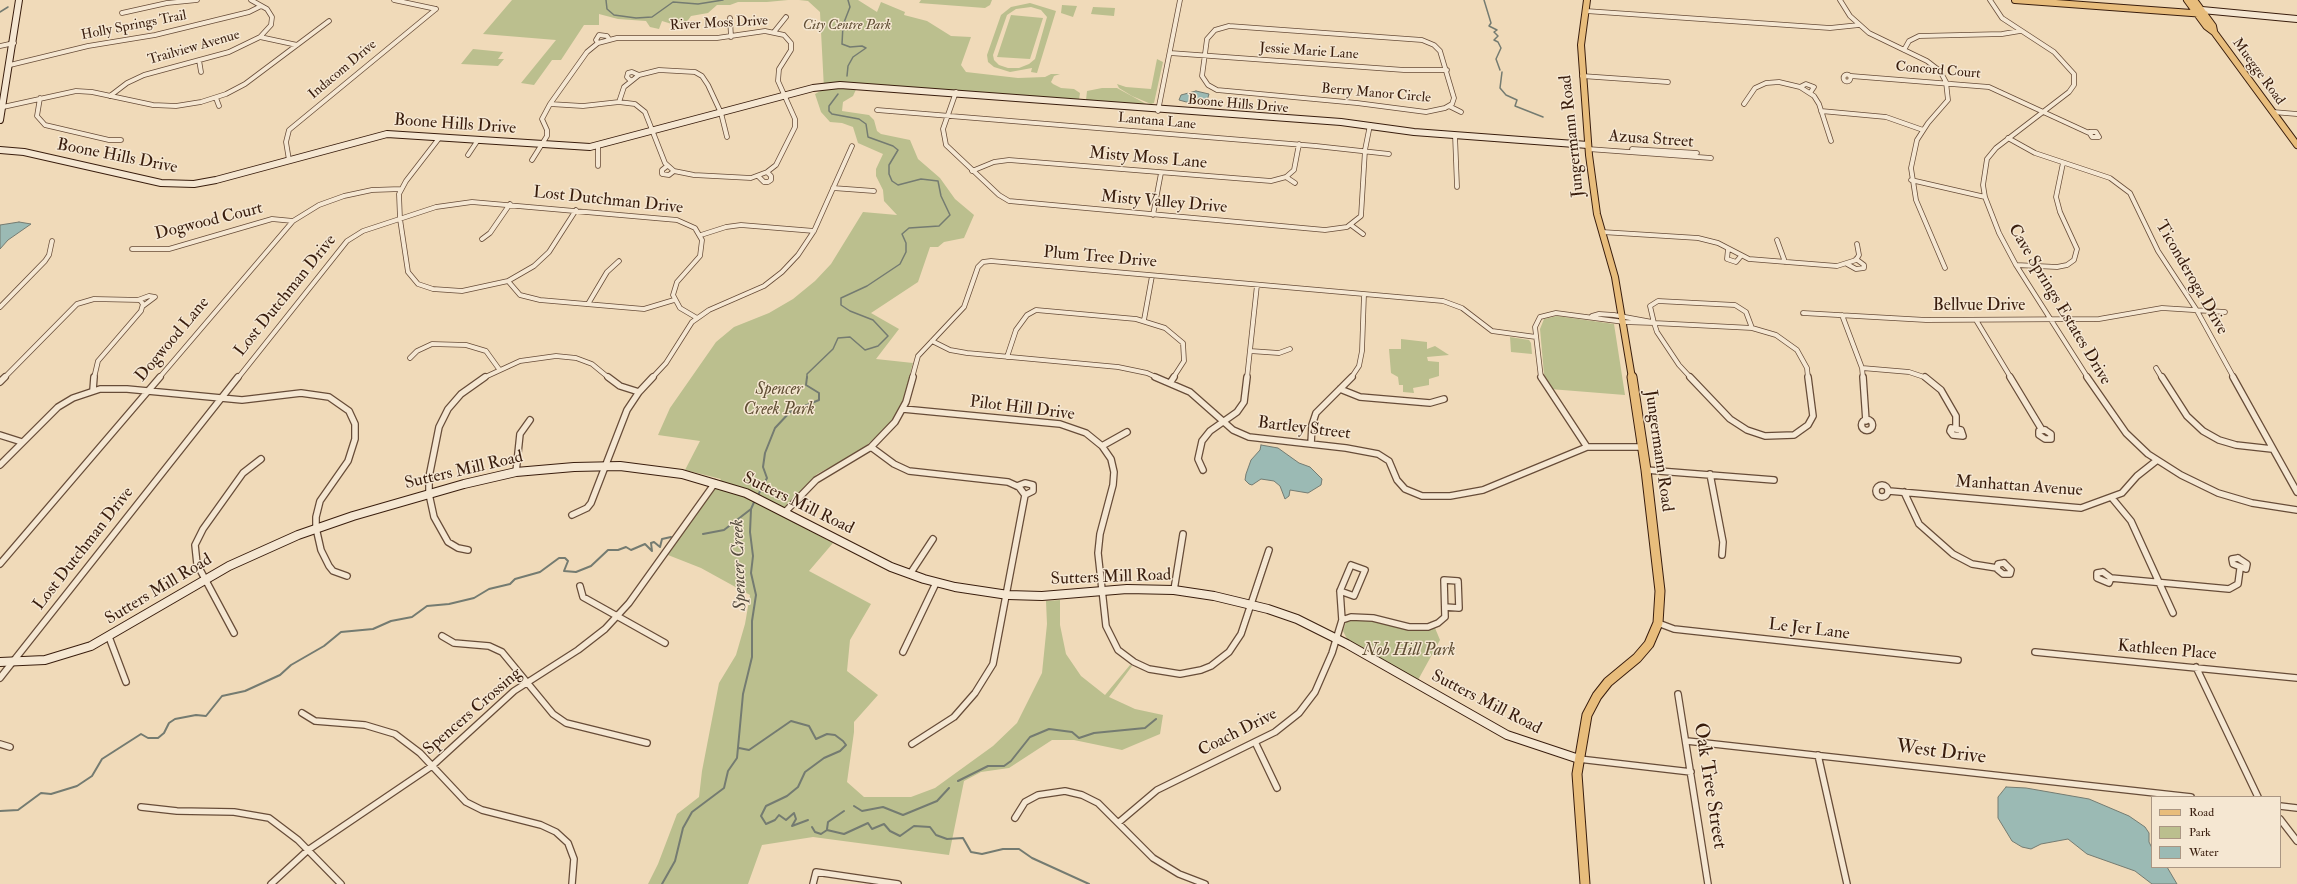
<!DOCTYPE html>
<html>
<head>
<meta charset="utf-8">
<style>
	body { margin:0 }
	#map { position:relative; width:2297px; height:884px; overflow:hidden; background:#f0dab9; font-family:"IM FELL Double Pica",serif }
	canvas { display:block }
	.legend { position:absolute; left:2151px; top:796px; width:130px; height:72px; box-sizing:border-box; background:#f5e7d2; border:1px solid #aa9683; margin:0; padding:5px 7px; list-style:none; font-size:12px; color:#391d0d }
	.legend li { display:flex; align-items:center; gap:8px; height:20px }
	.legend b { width:20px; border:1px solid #aa9683 }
</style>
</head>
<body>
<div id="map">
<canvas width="2297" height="884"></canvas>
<ul class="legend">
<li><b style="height:5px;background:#e8bd7c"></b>Road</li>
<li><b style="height:11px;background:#bbbf8e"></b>Park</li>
<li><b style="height:11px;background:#9bbab4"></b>Water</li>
</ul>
</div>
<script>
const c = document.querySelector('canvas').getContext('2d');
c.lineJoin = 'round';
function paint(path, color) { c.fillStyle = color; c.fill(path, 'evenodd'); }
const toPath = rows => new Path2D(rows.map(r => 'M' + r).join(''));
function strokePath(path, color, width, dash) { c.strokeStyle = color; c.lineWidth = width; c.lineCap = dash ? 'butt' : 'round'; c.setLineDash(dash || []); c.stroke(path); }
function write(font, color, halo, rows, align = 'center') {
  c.font = font + ' "IM FELL Double Pica",serif'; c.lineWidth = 3; c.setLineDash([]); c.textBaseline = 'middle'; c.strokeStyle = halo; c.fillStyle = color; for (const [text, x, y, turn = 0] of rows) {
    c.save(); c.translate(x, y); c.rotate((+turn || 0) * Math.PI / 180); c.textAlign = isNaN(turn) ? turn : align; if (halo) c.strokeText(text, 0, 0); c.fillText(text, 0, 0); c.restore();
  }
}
const green = toPath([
	[512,0,788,0,767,2,738,2,730,5,717,5,708,13,691,16,686,23,675,25,662,21,659,29,650,27,646,21,618,19,599,14,599,25,584,25,561,60,552,60,534,85,521,83,556,40,483,34],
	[799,0,858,0,877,12,881,2,905,12,904,15,927,21,951,36,971,37,961,65,966,72,1018,78,1045,77,1051,74,1060,74,1054,76,1051,82,1053,84,1061,88,1074,89,1080,93,1079,100,859,83,853,96,843,102,842,111,869,115,874,120,877,131,881,134,910,140,918,159,940,178,955,199,974,215,964,238,944,242,938,247,930,247,918,282,871,313,899,329,876,359,913,363,904,398,893,419,884,430,860,451,817,474,778,514,833,543,809,571,871,604,850,640,847,671,878,695,854,722,854,732,847,782,864,797,911,797,935,788,993,746,1017,723,1042,673,1047,624,1046,601,1060,600,1060,625,1066,654,1081,676,1105,695,1130,665,1132,666,1109,697,1135,709,1163,715,1160,734,1122,750,1074,740,1052,740,1009,768,981,772,964,781,949,855,813,837,762,845,748,884,648,884,658,864,677,814,699,797,702,771,719,683,736,655,745,624,750,595,701,568,668,555,721,479,685,470,700,441,658,435,670,408,716,342,734,327,769,313,793,299,815,281,831,264,863,212,897,215,884,201,883,190,876,176,876,169,883,154,858,143,853,127,842,123,830,122,821,112,815,94,824,89,820,12,808,1],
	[921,0,992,0,990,5,985,8,919,3],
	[1030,3,1056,11,1037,73,1031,72,1032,68,1010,72,994,67,988,62,987,55,1001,15,1011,7],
	[1031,7,1041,10,1047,17,1035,59,1029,64,1019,68,1008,68,999,65,994,60,993,55,1007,15,1016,9],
	[1062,5,1077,6,1073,17,1061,13],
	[1093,7,1115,8,1114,16,1091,14],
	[1011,15,1043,18,1030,59,997,57],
	[473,49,503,52,498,59,504,59,498,66,461,64],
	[1157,59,1163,62,1154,103,1151,104,1132,96,1119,88,1117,84,1126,87,1151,89],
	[1102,88,1117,88,1148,105,1086,100,1087,91],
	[1557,316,1614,324,1625,395,1550,389,1544,374,1540,329,1544,319],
	[1510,337,1529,340,1531,343,1532,354,1511,352],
	[1401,339,1427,342,1427,349,1435,346,1449,355,1427,357,1428,361,1439,362,1439,376,1429,379,1429,385,1413,388,1414,393,1403,392,1403,385,1399,385,1398,377,1391,373,1389,349,1401,349],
	[1363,619,1413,630,1435,628,1440,640,1418,680,1347,639,1343,631,1346,622]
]);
const water = toPath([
	[1196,91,1209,94,1206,104,1190,103,1179,100,1181,95,1196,91],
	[19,222,31,224,8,240,0,249,0,225,19,222],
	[1261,445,1278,448,1299,463,1310,467,1322,479,1321,485,1308,493,1290,490,1289,496,1285,499,1280,486,1274,481,1261,479,1252,485,1249,484,1245,480,1246,474,1251,460,1260,450,1261,445],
	[2006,787,2026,788,2089,799,2129,816,2145,827,2149,833,2149,842,2152,848,2152,867,2167,867,2177,884,2152,884,2135,871,2087,854,2068,839,2041,844,2031,849,2022,847,2012,841,1998,818,1998,797,2006,787]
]);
const streamFar1 = toPath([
	[606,0,607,9,614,15,636,18,652,17,673,2,698,4,723,0],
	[1484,0,1491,23,1489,26,1497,30,1494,32,1498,36,1494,40,1498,42,1501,48,1496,59,1500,70],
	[0,12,8,7],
	[1502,72,1500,88,1506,95,1517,100,1515,106,1543,117],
	[847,76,848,66,853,57,866,48,862,46,850,47,842,44,843,25,850,7,848,0],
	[807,378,807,374,833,349,838,338,850,337,865,350,878,346,888,336,873,320,850,311,841,305,841,298,867,286,900,264,906,252,906,243,902,234,909,228,939,226,950,215,941,196,938,181,921,179,898,185,892,181,889,174,889,165,898,150,893,146,868,137,866,124,859,119,832,114,829,111,829,106,838,94]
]);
const stream = toPath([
	[757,497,767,478,763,467,765,453,775,428,790,412,819,400,819,393,806,385,807,377],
	[703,534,724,530,751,509],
	[739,748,749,750,791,721,809,726,816,739,827,734,835,735,843,741,846,745,840,751,824,758,805,772,798,787,787,796,766,806,761,816,766,824,775,820,779,815,786,820,794,813,796,819,792,826,808,820],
	[958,781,988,766,1004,766,1011,761,1030,737,1049,729,1072,732,1079,738,1094,733,1145,728,1156,719],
	[854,806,862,811,883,807,903,815,937,801,949,788],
	[0,811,18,810,41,793,51,794,77,786,92,776,102,759,141,734,148,738,158,738,164,733,169,723,175,719,196,715,206,716,222,696,245,691,280,675,291,665,324,646,341,632,373,629,391,621,412,617,427,606,449,604,474,598,489,589,510,584,515,579,540,572,559,558,565,558,568,561,564,571,576,572,591,566,608,550,618,550,626,547,631,550,645,544,652,551,651,543,654,542,660,547,662,539,671,537],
	[812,827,815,832,821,834,827,830,844,834,868,823,872,829,884,824,890,831,900,836,914,826,930,827,936,835,947,839,963,838,971,852,982,854,1003,849,1019,849,1032,858,1089,884],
	[827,829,828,822,844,811],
	[662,884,675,861,683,828,692,812,724,788,728,771,737,758,743,694,752,657,752,621,756,595,751,573,753,556,750,532,751,509,755,500]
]);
const streetFar1 = toPath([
	[394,0,436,9],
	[1840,0,1850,16,1869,33,1927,61,1940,71,1946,82,1948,100,1928,123,1917,140,1911,168,1916,200,1945,268],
	[1990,0,2002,18,2054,52,2074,74,2074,85,2069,92,1996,148,1987,159,1983,185,1985,197,1999,233,2016,265,2088,378],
	[1586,11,1830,28,1859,25],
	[122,13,167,3,197,0],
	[730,18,731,37],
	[1229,26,1422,40,1434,45,1440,51,1454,98,1452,104,1445,108,1426,112,1357,103,1217,90,1208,85,1202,76,1207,39,1215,30,1229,26],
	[765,31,784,35,791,43,791,50,779,69,778,81,795,119,795,127,776,165,767,172,751,178,694,175,674,171,665,163,645,112,635,104,619,102,583,106,550,104,587,52,598,43,617,38,717,38,765,31],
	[774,32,786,17],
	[260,37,297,45],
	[598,43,596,40,599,35,607,36,609,39],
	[0,46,14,43],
	[1904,50,1909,41,1919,36,2002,34,2020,31],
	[1170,53,1404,70,1447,70],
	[199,60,201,72],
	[10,65,88,46,155,35,249,12,261,6],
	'1843.5 78a3.5 3.5 0 1 1 7 0a3.5 3.5 0 1 1-7 0Z',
	[1582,76,1668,82],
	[1851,76,1989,87,2089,133],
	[631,81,627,77,628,73,632,72,639,75],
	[1800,87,1806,84,1814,87,1810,93],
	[956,92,943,129,946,145,999,195,1009,201,1325,230,1347,227,1361,216,1365,150,1370,125],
	[110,96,127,83,144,75,229,52,260,37,271,25,272,17,267,9,251,0],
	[40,98,37,116,45,125,109,140,121,140],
	[216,98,219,106],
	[619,102,624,87,639,75,659,70,695,72,702,76,708,85,721,113,727,137],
	[1744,104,1755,88,1766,83,1779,82,1800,87,1814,96,1819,104,1831,141],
	[1449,106,1461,112],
	[3,107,76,91,92,92,153,105,176,106,201,102,226,94,245,84,329,21],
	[877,110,1316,146,1389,154],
	[1158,111,1180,0],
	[1821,111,1886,117,1923,130],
	[2273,112,2297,114],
	[2089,132,2096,132,2099,137,2092,137,2089,132],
	[1455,135,1457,187],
	[440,137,406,181,399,194,400,219,408,272,418,284,433,289,462,291,508,281,534,266,549,252,576,210],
	[2008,138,2035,153,2110,178,2130,193,2158,251,2196,309,2234,378],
	[598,145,598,166],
	[1588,149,1711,158],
	[1632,149,1697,153],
	[468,155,478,140],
	[289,160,286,142,289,130,436,9],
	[532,160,547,136,547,130,542,119,550,104],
	[667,166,662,170,662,174,669,175,674,171],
	[972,171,994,162,1009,160,1271,181,1286,177,1294,170,1299,144],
	[758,176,764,182,768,182,771,180,771,176,767,172],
	[1286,177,1295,183],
	[1911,180,1985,197],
	[833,188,874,191],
	[1153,215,1161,173],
	[1351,225,1363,234],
	[1602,232,1698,238,1718,243,1749,259,1837,266,1856,260,1859,255,1857,244],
	[701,235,726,227,741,225,814,231],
	[482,239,490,233,510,204],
	[1777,240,1785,262],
	[132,249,169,249,272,219,293,221],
	[1728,249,1727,259,1736,262,1741,256],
	[1847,264,1856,269,1864,268,1864,265,1856,259],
	[2016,265,2057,267,2067,265,2074,260,2077,249,2060,212,2056,197,2063,163],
	[508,281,520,295,540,300,644,309,674,300],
	[138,300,149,296,155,297,143,306],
	[588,304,607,272,619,261],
	[0,307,45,261,49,255,52,241],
	[1803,313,1926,320,2099,319,2162,308,2225,312],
	[1842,315,1862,368,1863,378],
	[1592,316,1599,314,1614,315,1652,322],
	[1144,320,1152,276],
	[1976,320,2011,378],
	[1654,323,1752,328],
	[1654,323,1657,332,1679,365,1691,378],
	[1654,323,1650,306,1658,301,1735,305,1746,312,1752,328],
	[1752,328,1776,335,1797,350,1807,368,1808,378],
	[932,341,950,350,967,353,1118,367,1147,373,1158,378],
	[1250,351,1279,353,1290,349],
	[1007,357,1016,330,1027,315,1036,310,1136,319,1165,328,1183,343,1184,361,1173,378],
	[410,358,417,351,432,344,466,345,486,351,499,369],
	[1862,368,1909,372,1927,378],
	[2156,368,2162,378],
	[4,378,77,304,94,299,140,300,143,304,141,311,98,361,94,378],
	[159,378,293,221,319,205,344,196,372,190,401,189],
	[238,378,347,241,363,231,436,207,472,202,677,220,695,228,702,240,700,256,677,282,673,295,680,308,697,318],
	[483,378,520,361,556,356,576,358,592,364,609,378],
	[652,378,666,363,692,322,709,310,764,286,782,272,798,255,814,231,852,146],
	[912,378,918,356,964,307,978,267,983,262,991,261,1443,301,1462,308,1492,331,1536,337],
	[1247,378,1257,285],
	[1351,378,1359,366,1362,351,1364,294],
	[1541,378,1535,327,1540,317,1556,313,1624,322,1654,323]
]);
const street = toPath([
	[608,377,620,386,639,392],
	[1155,377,1190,392,1233,430,1249,437,1346,448,1378,454,1389,461,1397,480,1405,489,1422,496,1450,496,1483,490,1587,447,1642,447],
	[1541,377,1587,447],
	[1690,377,1730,419,1747,430,1765,436,1794,435,1808,425,1813,416,1808,377],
	[1863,377,1866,421],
	[1925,377,1941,390,1956,416,1956,428],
	[2010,377,2042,430],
	[2087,377,2126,433,2148,454,2181,475,2218,493,2252,503,2297,510],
	[2162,377,2187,416,2203,431,2219,440,2236,445,2272,449],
	[2233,377,2297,492],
	[0,382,5,377],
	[1170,383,1174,377],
	[1340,389,1360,397,1430,403,1444,399],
	[93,390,94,377],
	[903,409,1060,424,1086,433,1102,446,1111,459,1114,472,1113,485,1100,534,1098,553,1106,626,1118,650,1134,662,1149,669,1180,674,1201,670,1211,666,1229,652,1241,634,1269,550],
	'1861.5 425a5.5 5.5 0 1 1 11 0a5.5 5.5 0 1 1-11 0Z',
	[1951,428,1961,430,1963,436,1953,435,1950,431,1951,428],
	[2045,430,2051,434,2051,439,2045,439,2039,435,2039,431,2045,430],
	[0,435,22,442],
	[1311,444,1312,425,1316,413,1352,377],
	[1102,446,1127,432],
	[871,447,894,464,909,471,1008,482,1019,487,1025,495,993,664,975,693,954,717,912,744],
	[0,465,58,407,73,398,100,389,127,389,242,400,301,393,329,397,349,411,355,424,355,439,348,461,320,501,316,517,316,528,321,550,329,566,333,571,347,576],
	[1203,470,1198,459,1202,441,1210,431,1237,412,1244,402,1247,377],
	[1646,470,1774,480],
	[516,472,520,434,530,420],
	[1710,474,1723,542,1722,555],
	'1876 491a6 6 0 1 1 12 0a6 6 0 1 1-12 0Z',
	[1017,486,1025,483,1033,485,1033,491,1025,495],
	[1889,491,2081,508,2122,493,2137,476,2156,461],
	[1904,492,1919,524,1953,554,1972,564,1997,568],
	[2112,498,2131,521,2173,613],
	[785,512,816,480,871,447,895,422,906,402,913,377],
	[572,515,587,508,591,503,627,410,639,392,653,377],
	[468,550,458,548,448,542,434,517,429,494,429,477,439,427,448,409,461,394,485,377],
	[2238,558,2247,564,2246,569,2233,564,2232,559,2238,558],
	[2004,563,2011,570,2010,574,2003,574,1997,569,1998,564,2004,563],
	[0,564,160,377],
	[1351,565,1365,570,1354,596,1340,591,1351,565],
	[2103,572,2111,578,2109,583,2097,578,2097,573,2103,572],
	[910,574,933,539],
	[2111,578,2229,589,2238,584,2240,569],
	[580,586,583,597,665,643],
	[1174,590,1183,534],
	[1342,620,1351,617,1373,618,1409,627,1428,627,1438,623,1445,617,1444,580,1458,581,1459,608,1445,607],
	[1658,623,1674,629,1958,660],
	[234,633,197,564,195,545,203,529,243,473,261,459],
	[442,636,454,643,489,646,502,652,553,714,566,723,647,743],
	[109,637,126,682],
	[903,652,936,583],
	[2035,652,2297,678],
	[2196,667,2258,797],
	[0,678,238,377],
	[1678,694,1708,884],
	[302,713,315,721,365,725,395,734,420,753,466,802,482,810,541,825,556,832,568,843,574,859,572,884],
	[1687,741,2191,797],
	[1255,742,1277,788],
	[0,744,10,747],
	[1818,755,1847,884],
	[1579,759,1691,772],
	[2280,806,2297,808],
	[141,807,177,811,234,812,269,818,298,840,341,884],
	[1015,818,1025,802,1038,795,1065,791,1082,795,1098,803,1153,858,1179,874,1205,884],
	[2280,819,2297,841],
	[1118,823,1157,790,1275,732,1299,713,1315,692,1332,653,1342,620,1340,591],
	[271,884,308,850,432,766,514,691,578,650,605,629,629,603,715,483],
	[813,884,816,872,898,884]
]);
const secondaryFar1 = toPath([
	[2202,10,2297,19],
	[0,120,19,0],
	[0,150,24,152,161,183,194,184,216,180,387,134,590,147,813,88,840,85,1341,122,1414,132,1588,145]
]);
const secondary = toPath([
	[0,662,45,660,91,646,229,566,298,535,353,516,464,484,516,472,574,467,620,466,682,474,746,493,891,567,924,579,955,587,1008,595,1042,596,1127,589,1174,590,1214,596,1268,609,1297,619,1347,644,1507,735,1579,759]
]);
const primaryFar1 = toPath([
	[1587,0,1581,45,1589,155,1597,214,1615,277,1632,378],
	[2015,0,2205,14],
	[2187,0,2206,26,2214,32,2297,145],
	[2194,0,2213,26,2214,31]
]);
const primary = toPath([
	[1585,884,1577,774,1587,715,1597,696,1608,682,1637,658,1649,644,1658,623,1660,591,1646,470,1632,377]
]);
const farStreetnames = [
	["River Moss Drive",719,24,-3],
	["Holly Springs Trail",134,26,-11],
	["Trailview Avenue",194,48,-16],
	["Jessie Marie Lane",1309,52,4],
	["Indacom Drive",343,70,-40],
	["Concord Court",1938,71,5],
	["Muegge Road",2258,72,54],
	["Berry Manor Circle",1376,94,5],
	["Boone Hills Drive",1238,105,5],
	["Lantana Lane",1157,122,5]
];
const farParknames = [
	["City Centre Park",847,26]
];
const streetNames = [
	["Boone Hills Drive",455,125,4],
	["Jungermann Road",1573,136,-96],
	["Azusa Street",1651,140,4],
	["Boone Hills Drive",117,157,11],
	["Misty Moss Lane",1148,159,5],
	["Lost Dutchman Drive",608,201,6],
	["Misty Valley Drive",1164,203,5],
	["Dogwood Court",209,222,-14],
	["Plum Tree Drive",1100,258,5],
	["Ticonderoga Drive",2191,278,60],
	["Lost Dutchman Drive",286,296,-51],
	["Cave Springs Estates Drive",2059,305,59],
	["Bellvue Drive",1979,306],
	["Dogwood Lane",173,340,-50],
	["Pilot Hill Drive",1022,409,7],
	["Bartley Street",1304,429,7],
	["Jungermann Road",1658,451,82],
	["Sutters Mill Road",464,471,-13],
	["Manhattan Avenue",2019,487,4],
	["Sutters Mill Road",798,504,26],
	["Lost Dutchman Drive",84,549,-52],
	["Sutters Mill Road",1111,578,-2],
	["Sutters Mill Road",159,590,-31],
	["Le Jer Lane",1809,630,7],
	["Kathleen Place",2167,651,5],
	["Sutters Mill Road",1486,703,27],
	["Spencers Crossing",473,712,-41],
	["Coach Drive",1238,733,-27]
];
const parkNames = [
	["Spencer",779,390],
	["Creek Park",779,410],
	["Nob Hill Park",1409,651]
];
const waterNames = [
	["Spencer Creek",740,565,-92]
];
const nearStreetnames = [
	["West Drive",1941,753,7],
	["Oak Tree Street",1709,786,81]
];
paint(green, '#bbbf8e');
paint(water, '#9bbab4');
strokePath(water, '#747b71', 1);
strokePath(streamFar1, '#747b71', 1.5);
strokePath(stream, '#747b71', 2);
strokePath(streetFar1, '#674c38', 5.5);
strokePath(street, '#674c38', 8);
strokePath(secondaryFar1, '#391d0d', 8);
strokePath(secondary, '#391d0d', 10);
strokePath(primaryFar1, '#391d0d', 8);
strokePath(primary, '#391d0d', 11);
strokePath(streetFar1, '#f5e7d2', 4);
strokePath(street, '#f5e7d2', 5.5);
strokePath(secondaryFar1, '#f5e7d2', 6);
strokePath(secondary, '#f5e7d2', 8);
strokePath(primaryFar1, '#e8bd7c', 6);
strokePath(primary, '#e8bd7c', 9);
write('14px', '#391d0d', '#f5e7d2', farStreetnames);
write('italic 14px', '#604e34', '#f5e7d2', farParknames);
write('17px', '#391d0d', '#f5e7d2', streetNames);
write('italic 17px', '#604e34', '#f5e7d2', parkNames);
write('italic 18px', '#564c3f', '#f5e7d2', waterNames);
write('20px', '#391d0d', '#f5e7d2', nearStreetnames);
</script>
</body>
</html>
